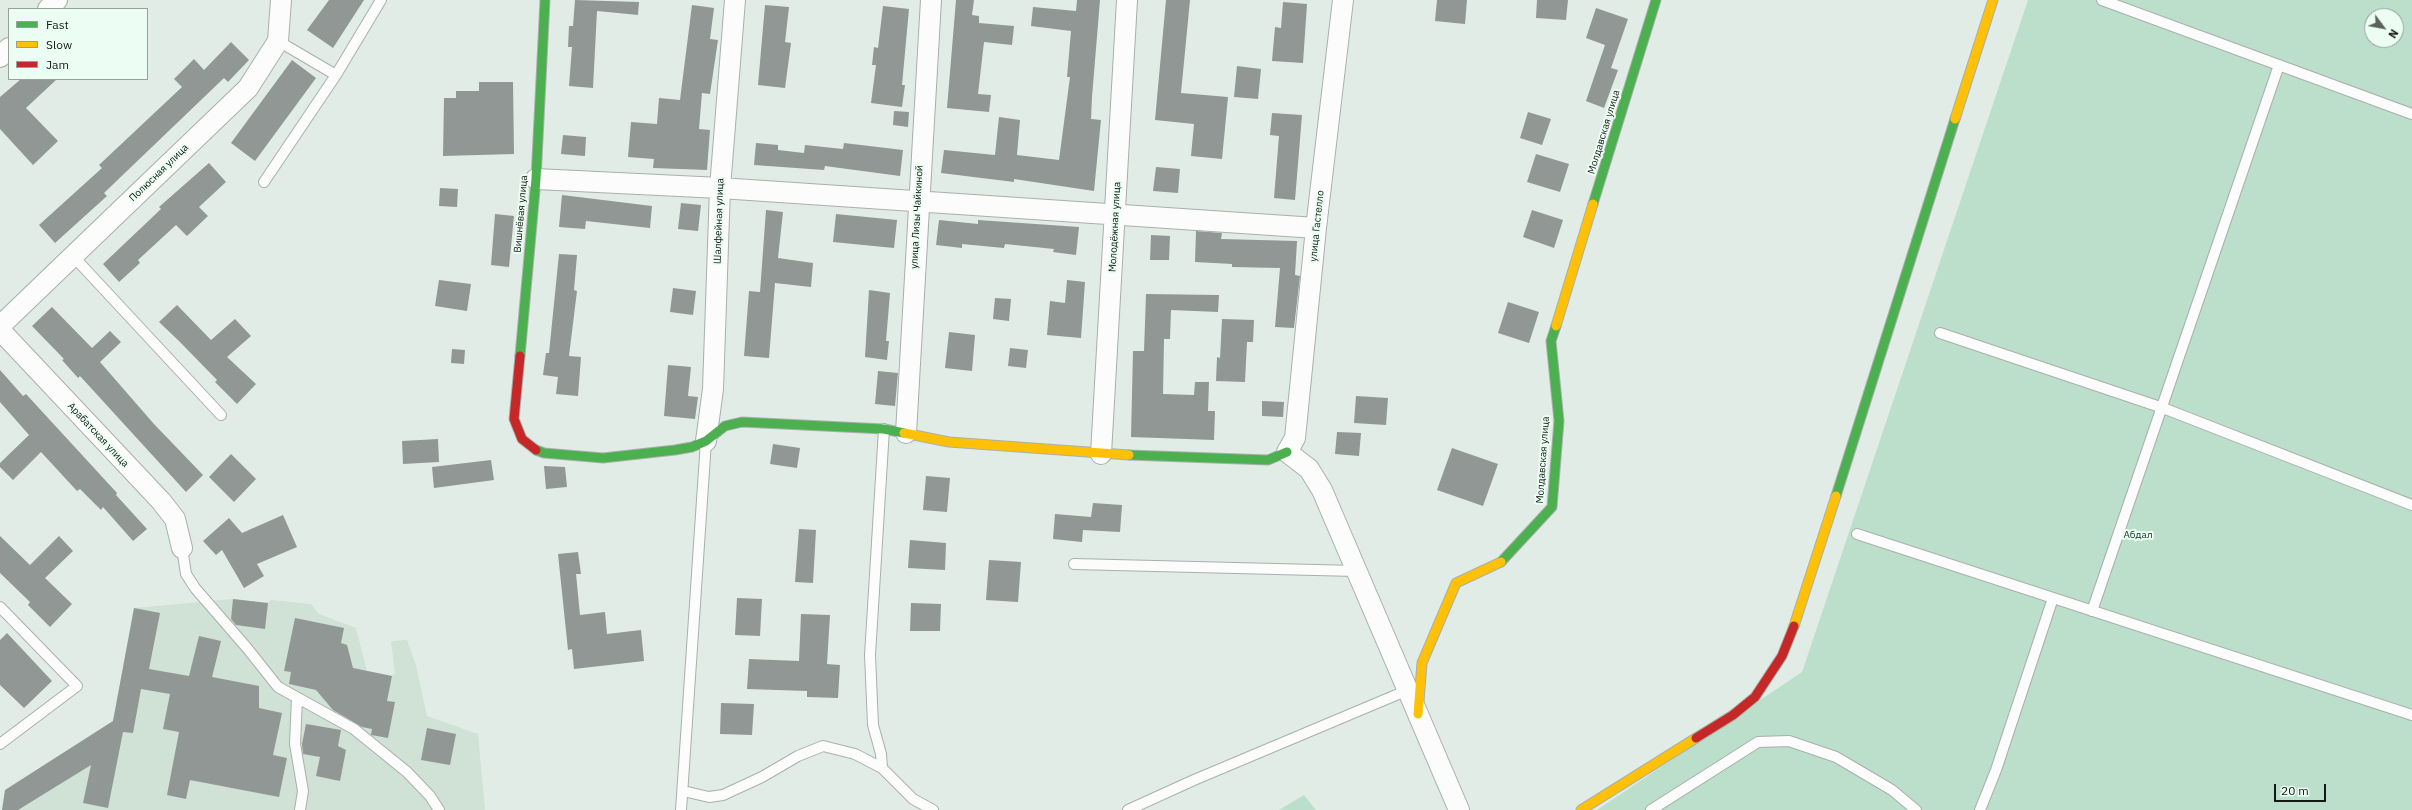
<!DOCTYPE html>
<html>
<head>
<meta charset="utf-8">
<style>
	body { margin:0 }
	#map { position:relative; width:2412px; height:810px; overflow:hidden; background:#e2ece6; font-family:"IBM Plex Sans",sans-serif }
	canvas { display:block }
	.legend { position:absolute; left:8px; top:8px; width:140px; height:72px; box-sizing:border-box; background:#ecfdf3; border:1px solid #95a19a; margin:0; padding:5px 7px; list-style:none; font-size:12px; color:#121814 }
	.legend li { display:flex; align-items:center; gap:8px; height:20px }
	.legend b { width:20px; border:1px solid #95a19a }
	.north { position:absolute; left:2364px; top:8px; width:40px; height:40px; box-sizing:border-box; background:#ecfdf3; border:1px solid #95a19a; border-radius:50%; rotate:122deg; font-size:11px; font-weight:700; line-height:16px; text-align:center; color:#121814 }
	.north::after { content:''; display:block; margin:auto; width:14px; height:18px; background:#5b625e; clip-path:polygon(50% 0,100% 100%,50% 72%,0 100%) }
	.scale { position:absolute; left:2274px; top:784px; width:52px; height:18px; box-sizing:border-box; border:2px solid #121814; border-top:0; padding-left:5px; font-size:12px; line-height:14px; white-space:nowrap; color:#121814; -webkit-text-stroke:3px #ecfdf3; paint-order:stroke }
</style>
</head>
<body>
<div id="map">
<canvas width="2412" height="810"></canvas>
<ul class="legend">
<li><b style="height:5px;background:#4caf50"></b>Fast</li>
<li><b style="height:5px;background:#ffc107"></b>Slow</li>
<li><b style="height:5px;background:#c62828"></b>Jam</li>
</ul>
<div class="north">N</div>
<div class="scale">20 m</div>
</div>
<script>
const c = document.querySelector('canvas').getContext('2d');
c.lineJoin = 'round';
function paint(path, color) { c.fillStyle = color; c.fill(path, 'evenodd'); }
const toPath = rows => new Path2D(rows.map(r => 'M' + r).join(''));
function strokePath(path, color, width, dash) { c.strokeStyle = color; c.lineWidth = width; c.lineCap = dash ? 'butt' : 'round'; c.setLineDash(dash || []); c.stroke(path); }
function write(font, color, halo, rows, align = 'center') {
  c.font = font + ' "IBM Plex Sans",sans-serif'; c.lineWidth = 4; c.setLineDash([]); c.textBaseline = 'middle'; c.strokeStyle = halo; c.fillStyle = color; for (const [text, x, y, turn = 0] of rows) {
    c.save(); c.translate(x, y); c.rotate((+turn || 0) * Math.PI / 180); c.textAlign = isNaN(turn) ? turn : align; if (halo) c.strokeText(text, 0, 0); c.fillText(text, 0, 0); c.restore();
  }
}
const built = toPath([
	[233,599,268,603,271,600,311,604,319,614,356,628,367,671,392,676,395,673,391,641,407,640,416,665,427,716,478,734,485,810,2,810,5,790,113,721,134,608]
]);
const green = toPath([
	[2028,0,2412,0,2412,810,1597,810,1802,672],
	[2372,16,2396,16,2396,40,2372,40],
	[1304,795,1316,810,1279,810]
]);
const building = toPath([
	[329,0,364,0,333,48,307,30],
	[575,0,639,2,638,15,597,11,593,88,569,86,572,47,568,47,569,26,573,26],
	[956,0,974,0,972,15,979,16,979,23,1014,26,1012,45,984,42,978,94,991,95,989,112,947,108],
	[1077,0,1100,0,1092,97,1091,119,1101,120,1094,191,1014,179,1014,182,941,173,944,150,995,155,999,117,1020,120,1017,155,1059,160,1070,77,1067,77,1071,31,1031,26,1033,7,1076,11],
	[1166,0,1190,0,1181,93,1228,97,1222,159,1191,156,1194,124,1155,120],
	[1437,0,1467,0,1465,24,1435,21],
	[1537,0,1568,0,1566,20,1536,18],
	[1283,2,1307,4,1303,63,1272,61,1275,27,1281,28],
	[692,5,714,8,710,39,718,40,710,94,702,93,699,129,710,130,707,170,653,168,654,159,628,157,631,122,657,124,659,98,680,100],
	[765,5,789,7,785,42,791,43,785,88,758,85],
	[883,6,909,9,902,85,905,85,902,107,871,103,876,65,872,65,874,47,878,48],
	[1596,8,1628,19,1611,68,1618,70,1604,108,1586,101,1605,45,1586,38],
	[231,42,249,60,228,82,224,78,104,193,107,196,55,243,39,225,102,168,99,165,182,87,174,79,194,59,204,70],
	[292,60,316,78,255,161,231,143],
	[1237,66,1261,69,1258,99,1234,97],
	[21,79,57,79,26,108,58,141,33,165,0,129,0,97],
	[479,82,513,82,514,154,443,156,444,98,456,98,456,91,479,91],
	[894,111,909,112,908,127,893,125],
	[1528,112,1551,119,1542,145,1520,138],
	[1272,113,1302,115,1295,200,1274,198,1279,136,1270,135],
	[563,135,586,137,585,156,561,154],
	[756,143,778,145,778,150,804,153,805,145,843,149,844,143,903,150,900,176,825,166,824,170,754,165],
	[1536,154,1569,164,1560,192,1527,182],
	[209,163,226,182,199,207,208,216,187,236,176,225,138,260,140,263,119,282,103,264,161,209,159,207],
	[1156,167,1180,169,1178,193,1153,191],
	[440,188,458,189,457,207,439,206],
	[562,195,652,206,650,228,586,221,585,229,559,227],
	[681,203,701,205,698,231,678,229],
	[766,210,783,212,778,258,813,263,811,287,775,283,769,358,744,356,749,291,760,292],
	[1532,210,1563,220,1554,248,1523,237],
	[495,214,514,216,509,267,491,265],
	[836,214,897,220,894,248,833,242],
	[939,220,978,224,978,220,1079,227,1076,255,1053,252,1054,249,1005,244,1004,248,962,244,962,248,936,245],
	[1196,231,1222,233,1221,239,1297,241,1295,275,1300,276,1294,328,1275,327,1280,268,1232,267,1232,264,1195,262],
	[1151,235,1170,236,1169,260,1150,260],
	[559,254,577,255,574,290,577,291,569,356,581,357,578,396,556,394,558,377,543,375,546,353,549,353],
	[439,280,471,284,467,311,435,306],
	[1067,280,1085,282,1081,338,1047,335,1050,301,1065,303],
	[673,288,696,291,693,315,670,312],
	[869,290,890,293,886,341,889,341,887,360,865,357],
	[1146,294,1219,295,1218,312,1171,310,1170,339,1164,339,1163,394,1194,395,1195,382,1209,382,1208,411,1215,411,1214,440,1131,437,1133,351,1144,351],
	[995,298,1011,299,1009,321,993,319],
	[1508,302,1539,312,1529,343,1498,333],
	[177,305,211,340,235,319,251,336,227,357,256,384,237,404,215,382,217,380,179,341,159,322],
	[52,307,92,348,110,331,121,342,100,362,154,424,203,475,186,492,80,376,78,378,62,360,64,359,32,326],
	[1222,319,1254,320,1253,342,1247,342,1245,382,1216,381,1217,357,1220,358],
	[949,332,975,335,972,371,945,368],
	[1010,348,1028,350,1026,368,1008,366],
	[452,349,465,350,464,364,451,363],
	[668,365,691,367,688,396,698,397,695,419,664,416],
	[0,370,23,396,26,394,117,493,116,495,147,529,133,541,103,507,101,510,80,489,77,491,41,452,13,480,0,467,0,463,29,435,0,402],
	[878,371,898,373,895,406,875,404],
	[1356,396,1388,398,1386,425,1354,423],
	[1262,401,1284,402,1283,417,1262,416],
	[1337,432,1361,433,1359,456,1335,454],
	[438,439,439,462,403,464,402,441],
	[773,444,800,448,797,468,770,464],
	[1452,448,1498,464,1483,506,1437,490],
	[231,454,256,479,234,502,209,477],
	[491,460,494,480,434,488,432,467],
	[544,466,565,467,567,487,546,489],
	[926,476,950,478,947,512,923,510],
	[1093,503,1122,505,1120,532,1083,530,1082,542,1053,539,1055,514,1091,517],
	[283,515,297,547,257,564,264,576,244,588,222,550,216,555,203,541,229,518,242,533],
	[799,529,816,530,813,583,795,582],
	[0,536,30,565,59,536,73,551,45,578,72,604,50,627,28,605,30,602,0,573],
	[910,540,946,543,945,570,908,568],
	[578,552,581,574,576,574,580,615,605,612,607,634,641,630,644,661,574,669,572,649,568,650,558,554],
	[989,560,1021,562,1018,602,986,600],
	[737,598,762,599,760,636,735,635],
	[233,599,268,603,265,629,236,625,231,619],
	[911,603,941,604,940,631,910,631],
	[134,608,160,613,149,669,189,676,199,636,221,641,212,677,259,686,259,708,282,713,273,755,287,758,279,797,190,780,186,799,167,795,179,732,163,729,170,694,141,689,133,733,123,732,108,808,83,803,91,765,18,810,2,810,5,790,113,721],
	[801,614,830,615,827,664,840,665,838,698,807,697,807,691,747,689,749,659,799,661],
	[295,618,344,628,341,643,347,645,353,668,392,676,387,701,395,702,388,738,371,735,372,729,362,727,333,710,316,690,289,684,291,672,284,671],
	[7,633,52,681,24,708,0,685,0,640],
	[721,703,754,704,752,735,720,734],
	[306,724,341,730,338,746,346,750,340,781,316,776,320,757,303,754,302,744],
	[427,728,456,734,450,765,421,760]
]);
const lane = toPath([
	[2102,0,2412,114],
	[336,75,381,0],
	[264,182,336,75,278,41],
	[73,256,221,415],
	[1940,333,2163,408,2412,505],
	[884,429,870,655,873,725,881,754,882,768,913,799,933,810],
	[1857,534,2412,715],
	[182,548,186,574,195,588,247,648,278,687,354,729,407,772,430,796,439,810],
	[1074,564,1356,571],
	[0,607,77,686,0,744],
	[2092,611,2279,65],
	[297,698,295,744,303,791,300,810],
	[683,791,709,797,723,795,762,777,798,756,823,746,855,754,882,768],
	[681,810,706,441],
	[1128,810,1194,780,1408,690],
	[1651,810,1758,742,1789,741,1836,757,1892,790,1916,810],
	[1980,810,1996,770,2053,598]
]);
const street = toPath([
	[1343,0,1316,228,1295,438,1287,452,1309,469,1322,490,1459,810],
	[48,9,57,0],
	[0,57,9,48],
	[536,179,720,188,1316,228],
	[0,326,248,88,278,41,281,0],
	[0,330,161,501,175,519,182,548],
	[906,433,931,0],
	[706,441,713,389,720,188,735,0],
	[1101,454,1127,0]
]);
const fast = toPath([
	[1593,204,1656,0],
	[520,356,536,179,545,0],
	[536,450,544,453,603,458,675,450,692,447,706,441,725,426,742,422,884,429,904,433],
	[1129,455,1268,460,1287,452],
	[1836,496,1955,119],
	[1501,562,1552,507,1559,421,1551,341,1556,326]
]);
const slow = toPath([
	[1955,119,1993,0],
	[1556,326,1593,204],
	[904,433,949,442,1129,455],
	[1794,626,1836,496],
	[1418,714,1422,663,1456,583,1501,562],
	[1581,810,1696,738]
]);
const jam = toPath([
	[520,356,514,419,522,439,536,450],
	[1696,738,1733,715,1755,697,1782,656,1794,626]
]);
const streetNames = [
	["Молдавская улица",1604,132,-73],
	["Полюсная улица",159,173,-44],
	["Вишнёвая улица",521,214,-85],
	["улица Лизы Чайкиной",917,217,-87],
	["Шалфейная улица",719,221,-88],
	["улица Гастелло",1317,226,-84],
	["Молодёжная улица",1115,227,-87],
	["Арабатская улица",98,435,47],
	["Молдавская улица",1543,460,-86]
];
const parkNames = [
	["Абдал",2138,535]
];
paint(built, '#d0e1d6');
paint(green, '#bbdfca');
paint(building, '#919794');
strokePath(lane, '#a9b0ac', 12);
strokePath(street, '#a9b0ac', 22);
strokePath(fast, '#a9b0ac', 11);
strokePath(slow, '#a9b0ac', 11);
strokePath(jam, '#a9b0ac', 11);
strokePath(lane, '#fbfcfb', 10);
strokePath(street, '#fbfcfb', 20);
strokePath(fast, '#4caf50', 9);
strokePath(slow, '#ffc107', 9);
strokePath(jam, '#c62828', 9);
write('10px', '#121814', '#ecfdf3', streetNames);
write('10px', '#0d3623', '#ecfdf3', parkNames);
</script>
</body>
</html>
